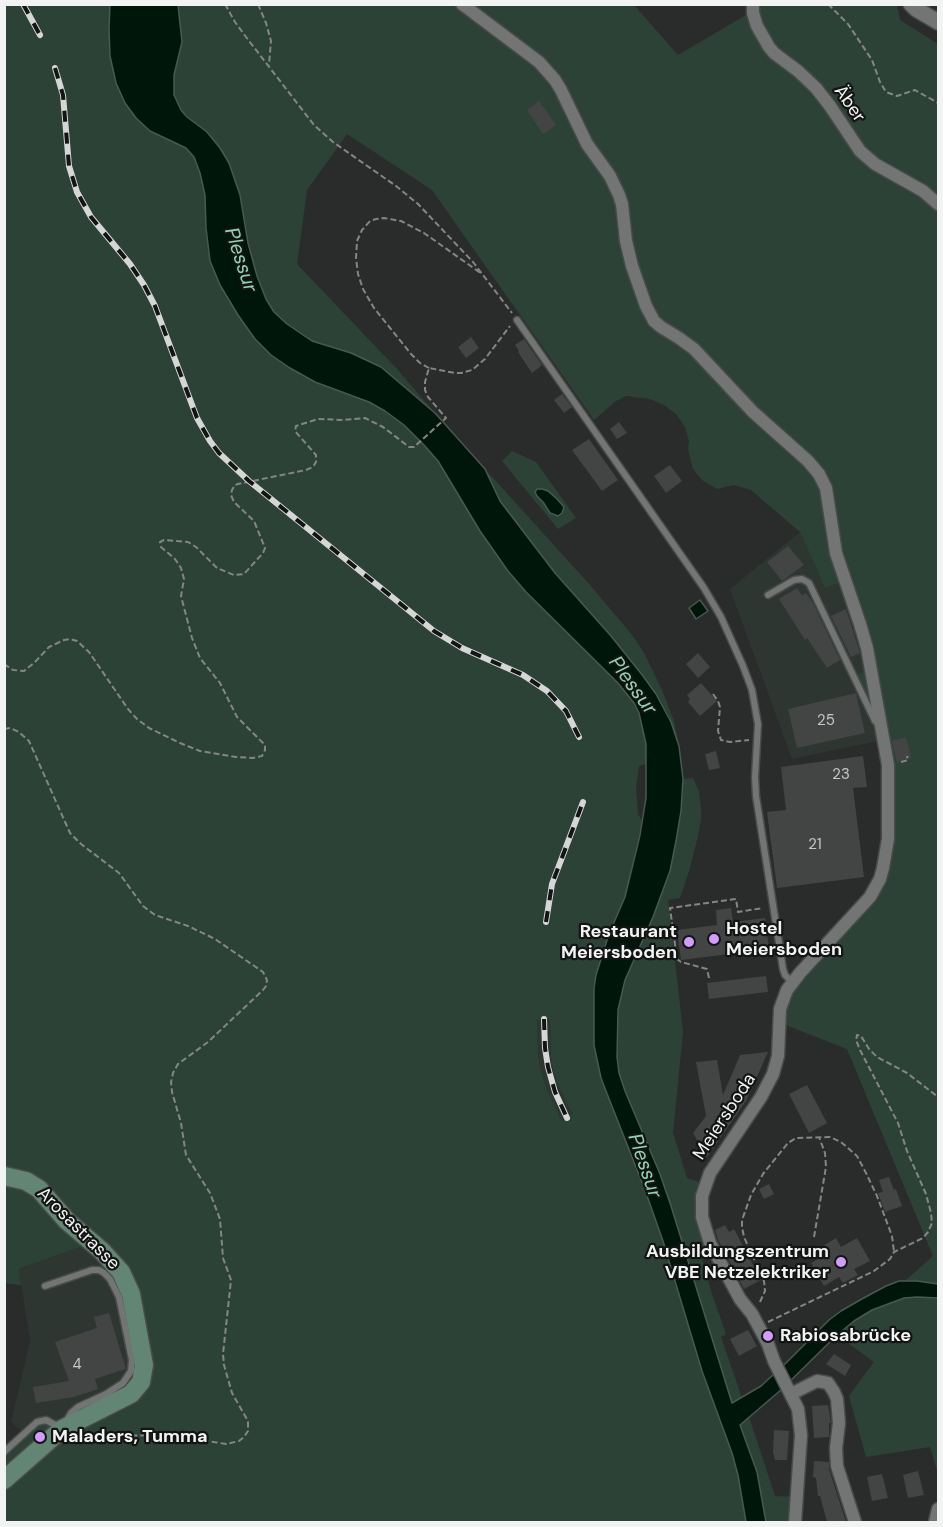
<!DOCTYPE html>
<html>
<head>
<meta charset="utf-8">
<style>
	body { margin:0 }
	#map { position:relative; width:943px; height:1527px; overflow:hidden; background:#2a2c2b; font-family:"DM Sans",sans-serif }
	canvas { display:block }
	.frame { position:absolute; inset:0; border:6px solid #f2f4f3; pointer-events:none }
</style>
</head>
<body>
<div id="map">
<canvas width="943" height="1527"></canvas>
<div class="frame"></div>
</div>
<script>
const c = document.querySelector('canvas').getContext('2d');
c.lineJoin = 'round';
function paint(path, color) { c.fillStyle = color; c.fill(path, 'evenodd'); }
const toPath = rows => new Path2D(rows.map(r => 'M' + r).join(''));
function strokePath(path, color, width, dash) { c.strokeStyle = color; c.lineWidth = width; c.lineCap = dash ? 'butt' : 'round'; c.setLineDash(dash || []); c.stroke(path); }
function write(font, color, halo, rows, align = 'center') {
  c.font = font + ' "DM Sans",sans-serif'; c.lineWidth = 4.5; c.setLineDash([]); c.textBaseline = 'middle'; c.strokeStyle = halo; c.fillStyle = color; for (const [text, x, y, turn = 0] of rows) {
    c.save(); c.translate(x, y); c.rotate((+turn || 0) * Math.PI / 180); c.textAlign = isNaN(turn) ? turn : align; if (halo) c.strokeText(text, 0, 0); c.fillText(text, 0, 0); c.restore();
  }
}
const built = toPath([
	[800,532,825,588,845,580,871,669,854,676,882,740,792,759,730,589],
	[550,1019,551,1056,553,1069,559,1087,572,1115,562,1121,547,1090,541,1072,538,1055,537,1020],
	[91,1243,116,1265,141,1382,78,1420,24,1433,11,1422,30,1341,19,1269]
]);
const green = toPath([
	[5,5,110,5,109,29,110,56,116,83,170,140,186,148,194,157,200,173,205,195,206,228,210,261,238,315,256,339,271,355,290,368,315,382,369,402,385,411,404,425,424,445,438,461,480,531,508,571,526,592,618,683,634,703,639,713,646,744,646,764,639,766,636,787,638,814,642,821,625,897,609,934,594,1045,601,1078,606,1091,645,1190,663,1241,702,1371,732,1453,738,1475,746,1522,5,1522,5,1452,37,1422,55,1424,138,1386,131,1294,91,1243,19,1269,21,1285,4,1283],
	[550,1019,551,1056,553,1069,559,1087,572,1114,562,1121,547,1090,541,1072,538,1055,537,1020],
	[178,5,634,5,678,55,763,5,897,5,900,20,938,44,938,1284,905,1281,933,1256,847,1049,778,1022,781,1002,864,905,883,868,884,744,854,676,871,669,844,581,825,588,800,532,751,490,734,485,717,489,702,480,693,469,688,449,689,441,685,427,676,414,664,405,650,399,626,396,616,401,594,420,432,190,347,134,307,190,297,264,397,369,435,413,381,367,351,353,312,341,287,324,274,312,266,299,257,276,248,243,196,124,181,110,174,95,174,75,182,42],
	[512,451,536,462,576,518,558,529,502,461],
	[537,489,557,499,562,504,560,515,555,516,551,513,535,492],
	[485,469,590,585,633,636,644,653,662,690,674,721,679,746,668,714,643,676,611,636,555,573,533,547,500,501],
	[693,778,699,792,701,808,701,820,697,840,689,871,680,898,668,900,683,1032,673,1133,687,1178,705,1184,710,1243,699,1248,711,1291,726,1334,721,1337,742,1398,732,1404,671,1206,660,1174,625,1091,619,1073,617,1057,618,1010,625,980,639,951,681,811,683,779],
	[917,1297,938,1298,938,1474,930,1447,866,1457,849,1396,874,1362,837,1335,854,1321,872,1310,904,1298],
	[749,1417,775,1496,797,1497,795,1522,766,1522,757,1472,740,1425]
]);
const water = toPath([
	[110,5,178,5,182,42,174,75,174,95,181,110,187,117,207,132,220,148,229,163,240,195,248,243,257,276,266,299,274,312,287,324,312,341,351,353,381,367,435,413,485,469,500,501,555,573,611,636,643,676,656,694,671,722,679,746,683,779,681,811,676,841,670,871,653,917,625,980,618,1010,617,1057,619,1073,625,1091,660,1174,671,1206,732,1403,761,1386,786,1363,829,1320,841,1311,860,1300,886,1286,899,1281,917,1281,938,1284,938,1298,917,1297,904,1298,872,1310,854,1321,837,1335,782,1389,740,1425,757,1472,766,1522,746,1522,738,1475,732,1453,702,1371,663,1241,645,1190,606,1091,601,1078,594,1045,594,988,596,975,609,934,625,897,640,835,646,798,646,744,639,713,634,703,618,683,526,592,508,571,480,531,438,461,424,445,404,425,385,411,369,402,315,382,290,368,271,355,255,339,238,315,220,285,210,261,206,228,205,195,200,173,194,157,186,148,150,131,136,118,125,103,116,83,110,56,109,29,110,5],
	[537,489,542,489,548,491,557,499,564,507,562,513,558,516,550,513,543,502,537,496,535,492,537,489],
	[700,600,708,611,696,619,689,608,700,600]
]);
const building = toPath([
	[539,101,556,125,543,134,527,110],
	[471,337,479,348,466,358,458,347],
	[524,339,542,365,532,373,518,352,519,351,515,345],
	[562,394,572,407,564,413,554,400],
	[619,422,627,433,617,439,610,429],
	[589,439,618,480,602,491,572,450],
	[670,465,682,481,666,493,654,476],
	[788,546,804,565,782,581,767,562],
	[797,588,802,595,806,593,813,603,840,660,827,668,807,638,805,640,779,599],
	[846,609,860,653,851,657,831,616],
	[698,653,710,667,698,678,686,664],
	[701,683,717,701,700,716,688,702,690,699,687,695],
	[856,693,865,733,797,748,788,709],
	[906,737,911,758,897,762,892,741],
	[716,751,720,768,709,770,705,754],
	[863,756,867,787,853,788,864,877,777,888,767,812,786,810,781,767],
	[731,908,733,922,765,918,769,949,681,960,677,930,717,925,716,910],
	[766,976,768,992,709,999,707,983],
	[768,1052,746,1101,707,1157,693,1133,706,1116,696,1062,717,1060,723,1095,740,1055],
	[807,1085,827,1123,809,1133,789,1094],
	[889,1177,894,1190,896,1189,902,1206,885,1212,878,1193,883,1192,879,1180],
	[769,1184,774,1194,764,1199,759,1189],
	[725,1225,729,1232,734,1229,761,1280,744,1289,718,1240,715,1230],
	[836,1238,841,1247,857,1238,870,1261,854,1269,858,1275,843,1283,839,1277,824,1286,811,1263,827,1254,823,1246],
	[109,1313,126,1369,95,1379,98,1389,74,1397,36,1403,33,1387,69,1381,55,1342,97,1328,94,1317],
	[748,1330,757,1346,739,1356,730,1339],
	[834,1354,851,1365,845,1376,826,1364],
	[828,1405,831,1423,829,1423,829,1437,814,1438,812,1406],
	[774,1430,789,1431,787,1460,775,1460,773,1452],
	[814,1461,829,1462,829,1469,846,1522,827,1522,820,1496,818,1496,816,1478,813,1477],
	[918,1471,924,1495,908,1498,903,1475],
	[882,1474,888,1498,872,1501,867,1477]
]);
const path = toPath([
	[225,4,235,22,246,37,314,125,333,142,396,186,418,204,473,262,512,313],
	[258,4,266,23,271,41,269,65],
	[828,4,848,24,872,60,880,82,886,92,897,96,915,90,938,103],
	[429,368,420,363,411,354,374,308,363,289,358,274,356,258,357,241,362,230,370,221,376,219,384,218,401,221,424,233,482,274],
	[4,664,13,670,24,671,35,662,49,647,64,640,70,639,77,641,89,652,128,709,137,719,149,728,180,743,200,751,236,757,253,758,262,756,265,750,265,745,237,717,220,683,200,658,192,638,181,596,184,579,181,568,175,559,161,547,160,542,164,540,188,542,196,547,217,568,234,575,244,574,263,553,265,548,254,521,234,502,231,495,232,490,235,485,238,484,306,470,313,467,316,462,316,455,295,431,296,426,318,419,344,420,365,418,383,427,409,447,414,447,446,418,428,397,425,390,425,382,429,368,455,373,461,373,472,370,485,359,510,326],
	[713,694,718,701,720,707,718,731,721,740,730,742,749,740],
	[4,729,10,728,19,732,29,741,70,833,81,844,119,873,143,906,155,915,188,926,215,939,263,972,267,980,266,986,263,990,208,1042,178,1064,173,1073,171,1082,172,1092,181,1123,186,1155,210,1193,220,1219,223,1258,231,1280,223,1354,224,1365,232,1393,248,1421,248,1431,244,1437,239,1441,226,1444,171,1435,103,1436,80,1439,73,1442],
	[901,762,908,760,907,756],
	[709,978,707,969,681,962,677,959,670,908,736,899,738,912,763,908],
	[814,1237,826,1167,825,1153,819,1137],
	[760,1302,765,1291,764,1281,744,1237,742,1227,742,1220,751,1195,763,1174,788,1143,796,1138,830,1137,841,1142,857,1156,866,1173,877,1196,892,1236,894,1252],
	[768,1322,874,1271,890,1259,894,1252,923,1238,928,1232,932,1223,931,1213,926,1194,907,1151,898,1123,860,1050,856,1040,857,1035,861,1036,869,1049,877,1057,907,1073,938,1097]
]);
const service = toPath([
	[517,320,704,588,721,617,743,666,752,690,756,713,758,724,755,777,756,796,783,969,785,975,792,982],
	[768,595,794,580,802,579,809,583,875,721],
	[45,1286,92,1270,99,1270,104,1273,110,1279,119,1297,132,1360,131,1371,123,1383,106,1394,78,1407,71,1413,67,1420],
	[4,1452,37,1422,46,1420,59,1427]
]);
const minor = toPath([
	[462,4,539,62,555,80,561,90,587,144,610,176,619,195,622,204,626,241,632,266,646,306,654,321,661,327,679,338,694,349,753,412,808,461,819,474,826,488,836,553,860,624,867,648,888,765,888,839,883,868,880,879,870,897,800,973,787,990,780,1009,778,1056,773,1074,761,1097,710,1173,702,1196,702,1217,710,1243,740,1299,752,1314,768,1344,774,1361,798,1409,801,1435,795,1522],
	[753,4,753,13,757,26,769,47,774,53,798,71,816,88,830,106,860,151,875,164,923,191,938,204],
	[791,1394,817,1381,828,1383,834,1392,837,1399,839,1423,836,1448,837,1466,855,1522],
	[935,1522,938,1509]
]);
const tertiary = toPath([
	[911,4,916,9,938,22]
]);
const secondary = toPath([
	[4,1176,26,1181,39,1189,67,1221,102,1251,121,1272,131,1294,144,1365,141,1382,131,1394,62,1429,4,1480]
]);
const rail = toPath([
	[23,4,40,35],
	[55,68,63,95,69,166,77,192,91,217,130,264,144,285,155,306,197,418,210,441,219,453,249,481,434,631,462,648,523,675,547,691,566,711,579,737],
	[546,922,552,884,583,802],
	[544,1019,545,1048,548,1067,555,1092,567,1118]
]);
const markers = [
	[714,939,6,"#d29cfd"],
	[689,942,6,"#d29cfd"],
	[841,1262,6,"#d29cfd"],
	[768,1336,6,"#d29cfd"],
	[40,1437,6,"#d29cfd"]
];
const numberNames = [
	["25",826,721],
	["23",841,775],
	["21",815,845],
	["4",77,1365]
];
const streetNames = [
	["Äber",849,104,55],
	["Meiersboda",725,1117,-57],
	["Arosastrasse",78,1229,45]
];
const poiNames = [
	["Hostel",726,929],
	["Meiersboden",726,950],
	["Restaurant",677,932,"right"],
	["Meiersboden",677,953,"right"],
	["Ausbildungszentrum",829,1252,"right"],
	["VBE Netzelektriker",829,1273,"right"],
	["Rabiosabrücke",780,1336],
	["Maladers, Tumma",52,1437]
];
const waterNames = [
	["Plessur",240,260,72],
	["Plessur",632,686,54],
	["Plessur",644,1166,71]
];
paint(built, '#2d3631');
paint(green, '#2d4236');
paint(water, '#00160a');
strokePath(water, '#495950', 1.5);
paint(building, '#424543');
strokePath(service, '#484b49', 9);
strokePath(minor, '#484b49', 15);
strokePath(tertiary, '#484b49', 18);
strokePath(secondary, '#484b49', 21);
strokePath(path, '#848685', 2, [6, 3]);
strokePath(service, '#727573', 6);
strokePath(minor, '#727573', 12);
strokePath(tertiary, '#727573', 15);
strokePath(secondary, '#628574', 18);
strokePath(rail, '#d5d7d6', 6);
strokePath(rail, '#131414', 4, [11]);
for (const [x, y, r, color] of markers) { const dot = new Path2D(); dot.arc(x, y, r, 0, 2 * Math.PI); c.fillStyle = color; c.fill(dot); strokePath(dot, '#131414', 2); }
write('15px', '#c6c8c7', null, numberNames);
write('18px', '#f2f4f3', '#131414', streetNames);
write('bold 18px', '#f2f4f3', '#131414', poiNames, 'left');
write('italic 20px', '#93d2ae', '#131414', waterNames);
</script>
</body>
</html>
